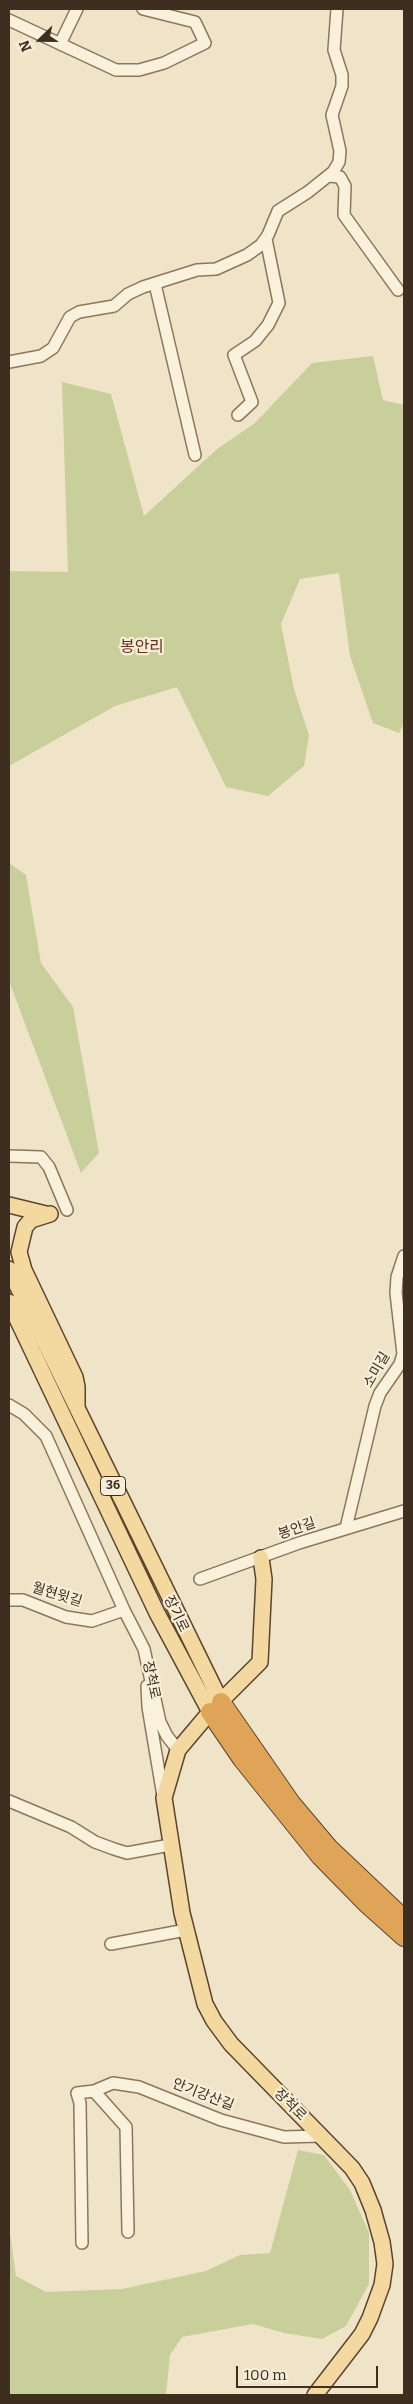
<!DOCTYPE html>
<html>
<head>
<meta charset="utf-8">
<style>
	body { margin:0 }
	#map { position:relative; width:413px; height:2404px; overflow:hidden; background:#f0e4c8; font-family:Bitter,serif }
	canvas { display:block }
	.frame { position:absolute; inset:0; border:10px solid #3d2e20; pointer-events:none }
	.north { position:absolute; left:15px; top:15px; width:50px; height:50px; -webkit-text-stroke:4px #f7eed8; paint-order:stroke; rotate:248deg; font-size:14px; font-weight:700; line-height:20px; text-align:center; color:#3d2e20 }
	.north::after { content:''; display:block; margin:auto; width:18px; height:22px; background:#3d2e20; clip-path:polygon(50% 0,100% 100%,50% 72%,0 100%) }
	.scale { position:absolute; left:236px; top:2366px; width:142px; height:22px; box-sizing:border-box; border:2px solid #3d2e20; border-top:0; padding-left:6px; font-size:15px; line-height:18px; white-space:nowrap; color:#3d2e20; -webkit-text-stroke:4px #f7eed8; paint-order:stroke }
</style>
</head>
<body>
<div id="map">
<canvas width="413" height="2404"></canvas>
<div class="frame"></div>
<div class="north">N</div>
<div class="scale">100 m</div>
</div>
<script>
const c = document.querySelector('canvas').getContext('2d');
c.lineJoin = 'round';
function paint(path, color) { c.fillStyle = color; c.fill(path, 'evenodd'); }
const toPath = rows => new Path2D(rows.map(r => 'M' + r).join(''));
function strokePath(path, color, width, dash) { c.strokeStyle = color; c.lineWidth = width; c.lineCap = dash ? 'butt' : 'round'; c.setLineDash(dash || []); c.stroke(path); }
function write(font, color, halo, rows, align = 'center') {
  c.font = font + ' Bitter,"Noto Sans KR",serif'; c.lineWidth = 4.5; c.setLineDash([]); c.textBaseline = 'middle'; c.strokeStyle = halo; c.fillStyle = color; for (const [text, x, y, turn = 0] of rows) {
    c.save(); c.translate(x, y); c.rotate((+turn || 0) * Math.PI / 180); c.textAlign = isNaN(turn) ? turn : align; if (halo) c.strokeText(text, 0, 0); c.fillText(text, 0, 0); c.restore();
  }
}
const green = toPath([
	[373,356,383,400,404,405,404,723,399,733,373,723,350,656,339,573,300,579,281,624,294,689,309,735,304,766,268,796,226,787,177,687,115,706,9,766,9,571,68,572,62,382,111,394,144,516,217,449,255,423,312,363],
	[9,863,26,875,41,963,73,1007,99,1153,81,1173,9,981],
	[298,2150,324,2155,350,2190,369,2233,369,2284,346,2326,322,2339,284,2333,253,2324,182,2337,170,2355,166,2395,9,2395,9,2226,16,2276,46,2292,122,2289,206,2271,240,2255,270,2253]
]);
const minor = toPath([
	[9,20,116,70,139,70,164,63,205,43,195,22,143,9],
	[60,44,77,9],
	[329,176,340,177,345,186,344,215,398,290],
	[155,284,195,455],
	[9,362,41,356,53,348,70,317,79,312,114,306,128,294,143,287,197,270,216,269,247,255,261,245,268,235,278,211,308,192,333,172,339,162,340,151,332,115,342,86,342,75,334,50,337,9],
	[238,415,252,402,234,355,255,341,268,325,279,303,266,239],
	[9,1156,41,1157,49,1167,67,1210],
	[9,1405,24,1414,46,1436,124,1610,144,1649,160,1722,167,1736,178,1750],
	[346,1528,375,1406,380,1393,400,1364,403,1354,396,1293,397,1277,404,1256],
	[200,1579,299,1543,404,1511],
	[9,1600,23,1600,66,1617,92,1621,124,1610],
	[147,1686,148,1707,163,1796],
	[9,1801,71,1827,95,1842,114,1849,127,1853,170,1845],
	[111,1944,186,1930],
	[94,2091,126,2127,128,2232],
	[82,2243,80,2103,77,2093,94,2091,113,2083,139,2087,221,2120,284,2137,321,2136]
]);
const major = toPath([
	[9,1205,46,1214],
	[50,1214,31,1220,25,1227,19,1252,24,1270,75,1377,77,1387,77,1406],
	[9,1269,221,1702],
	[9,1302,157,1613,210,1712],
	[261,1558,264,1579,260,1662,210,1712,178,1750,164,1798,182,1913,205,2004,214,2021,231,2044,352,2168,362,2183,373,2210,382,2242,385,2264,382,2285,370,2318,362,2334,315,2395]
]);
const highway = toPath([
	[221,1702,291,1803,329,1848,404,1919],
	[210,1712,242,1759,320,1856,366,1903,404,1937]
]);
const shields = [
	[113,1486,25]
];
const shieldNames = [
	["36",113,1486]
];
const streetNames = [
	["소미길",377,1370,-60],
	["봉안길",297,1529,-19],
	["월현윗길",57,1595,17],
	["장기로",176,1614,64],
	["장척로",151,1680,78],
	["안기강산길",203,2095,21],
	["장척로",290,2105,45]
];
const quarterNames = [
	["봉안리",142,648]
];
paint(green, '#c9cf9b');
strokePath(minor, '#8d765c', 14);
strokePath(major, '#5b4430', 18);
strokePath(highway, '#5b4430', 20);
strokePath(minor, '#faf1dc', 11);
strokePath(major, '#f3d9a0', 15);
strokePath(highway, '#e0a458', 18);
for (const [x, y, w] of shields) { const box = new Path2D(); box.roundRect(x - w / 2, y - 9.5, w, 19, 4); c.fillStyle = '#f7eed8'; c.fill(box); strokePath(box, '#3d2e20', 1); }
write('bold 12px', '#3d2e20', null, shieldNames);
write('14px', '#3d2e20', '#f7eed8', streetNames);
write('16px', '#6b2e1e', '#f7eed8', quarterNames);
</script>
</body>
</html>
